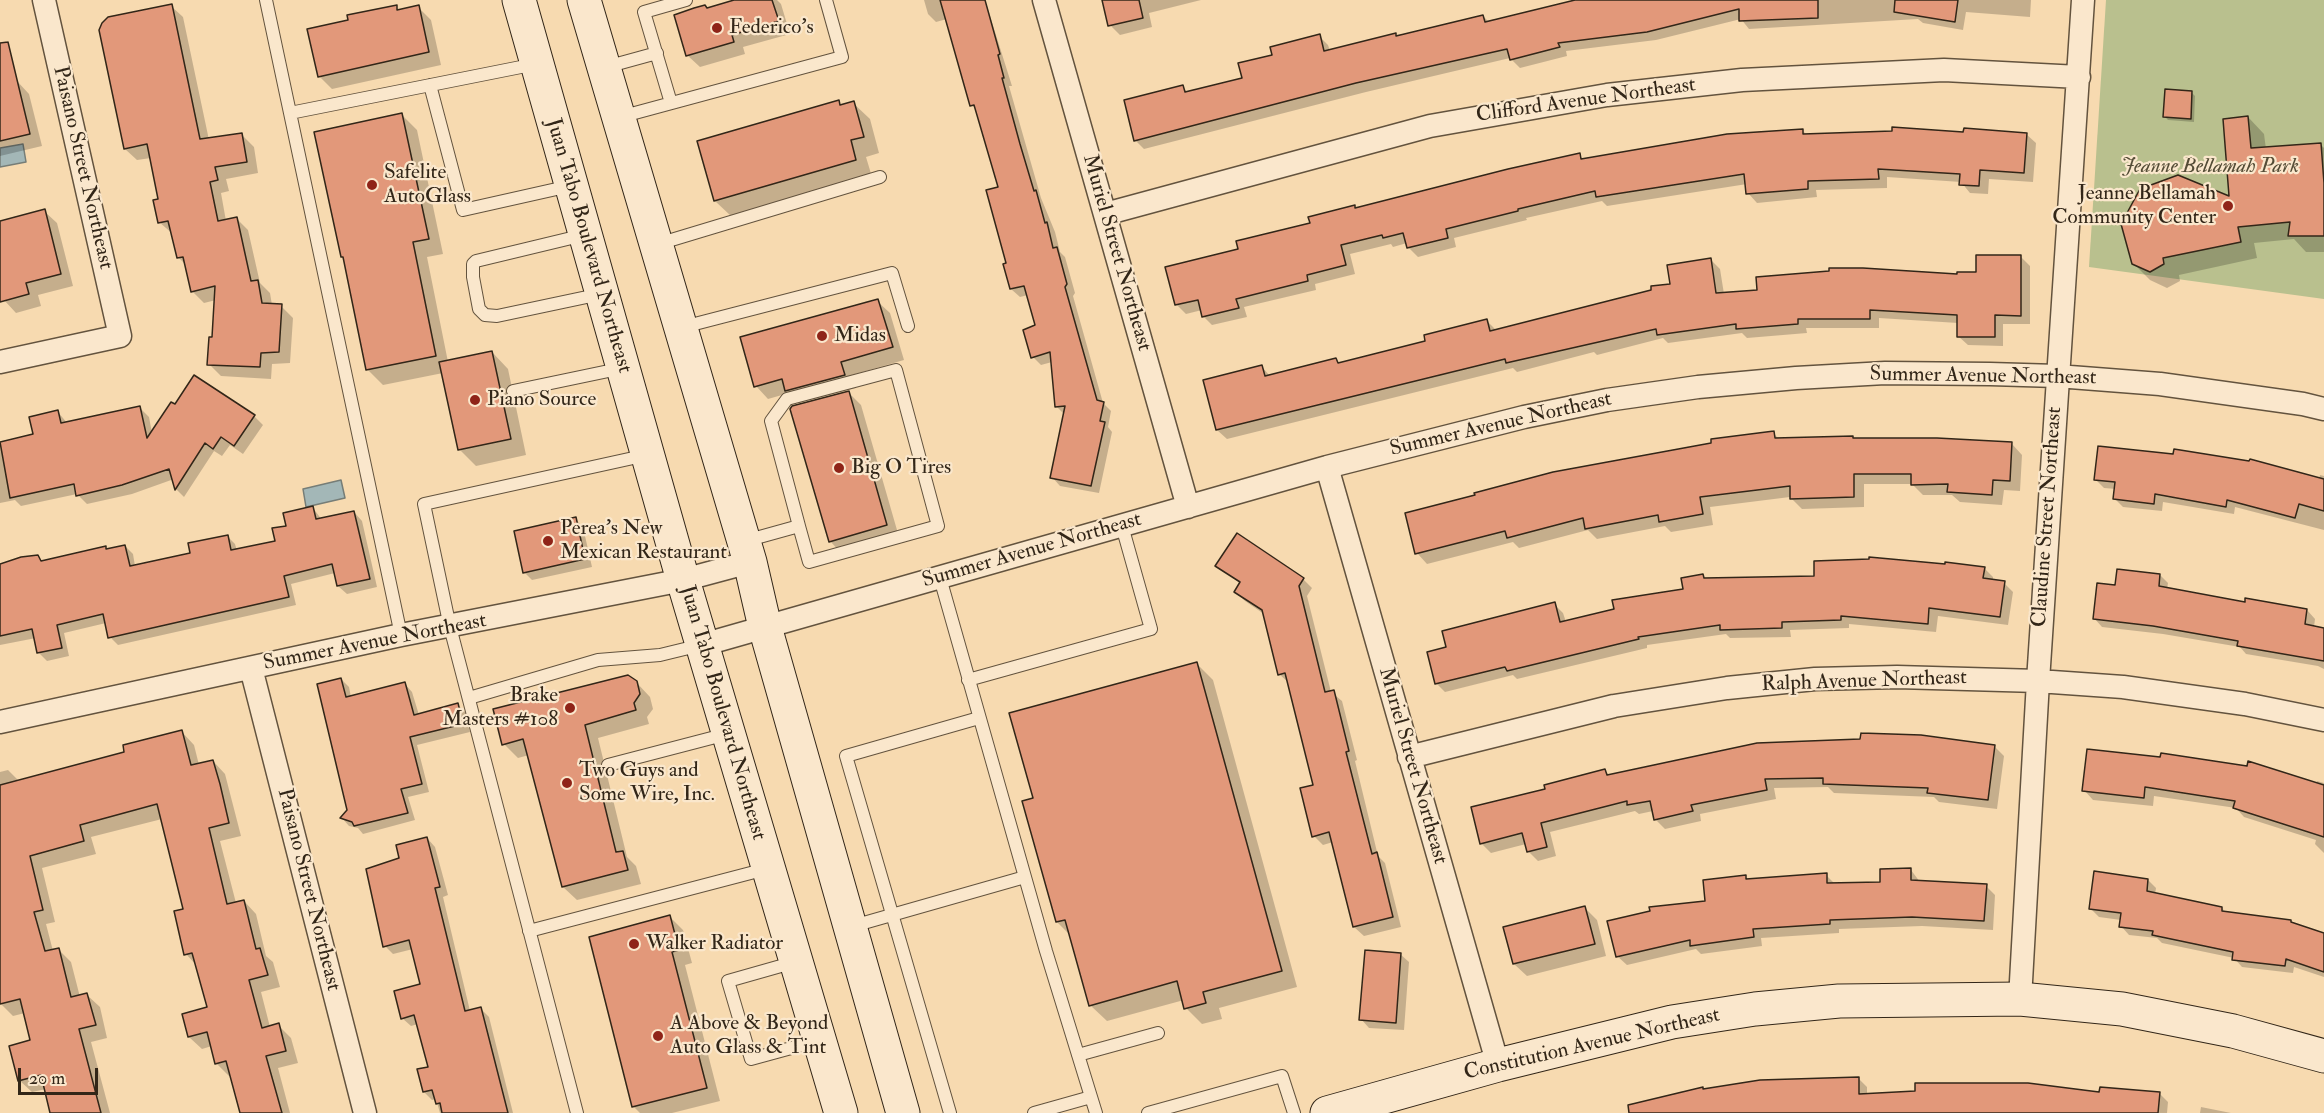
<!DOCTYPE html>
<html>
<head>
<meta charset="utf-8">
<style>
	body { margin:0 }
	#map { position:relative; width:2324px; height:1113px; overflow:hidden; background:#f7dab0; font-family:"IM FELL Double Pica",serif }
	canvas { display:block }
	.scale { position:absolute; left:18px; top:1068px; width:80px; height:27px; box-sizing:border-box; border:3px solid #322618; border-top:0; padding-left:8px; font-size:18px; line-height:21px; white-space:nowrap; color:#322618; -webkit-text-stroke:4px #fae7cc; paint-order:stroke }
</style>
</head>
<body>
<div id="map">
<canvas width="2324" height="1113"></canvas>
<div class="scale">20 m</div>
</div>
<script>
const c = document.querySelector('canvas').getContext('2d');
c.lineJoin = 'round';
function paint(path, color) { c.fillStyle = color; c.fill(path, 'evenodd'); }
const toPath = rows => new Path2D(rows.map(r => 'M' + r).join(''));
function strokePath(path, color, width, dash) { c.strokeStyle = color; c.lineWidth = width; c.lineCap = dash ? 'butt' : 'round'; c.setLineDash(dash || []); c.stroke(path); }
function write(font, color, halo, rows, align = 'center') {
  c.font = font + ' "IM FELL Double Pica",serif'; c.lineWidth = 4.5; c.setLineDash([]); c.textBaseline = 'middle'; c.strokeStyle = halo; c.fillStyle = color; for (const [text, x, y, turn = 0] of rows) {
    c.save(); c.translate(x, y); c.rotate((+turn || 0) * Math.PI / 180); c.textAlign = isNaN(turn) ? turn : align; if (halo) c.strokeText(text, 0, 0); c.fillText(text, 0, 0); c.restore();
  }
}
const green = toPath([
	[2106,0,2324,0,2324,299,2089,267]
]);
const water = toPath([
	[23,144,26,162,0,167,0,148,23,144],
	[341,480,345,498,306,507,303,489,341,480]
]);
const shadow = toPath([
	[739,0,777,0,781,4,790,34,743,47,745,54,700,67,687,55,707,9],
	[924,0,985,0,1012,86,1009,86,1041,198,1055,232,1060,252,1065,257,1075,293,1073,296,1103,403,1111,411,1108,427,1112,432,1099,493,1060,486,1052,477,1065,415,1056,406,1052,362,1041,365,1033,357,1037,326,1028,295,1020,297,1011,289,1000,188,977,111,972,105,947,19,936,22,928,14],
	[1103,0,1201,0,1149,13,1152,27,1120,35,1110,25],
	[1586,0,2031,0,2030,17,1966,12,1963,30,1923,23,1918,19,1749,29,1741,19,1656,40,1566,51,1567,56,1520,68,1510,58,1366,92,1144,149,1135,140,1183,87,1188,93,1244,79,1274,56,1319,36,1328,45,1330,51,1395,35,1398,37,1483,16,1490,23],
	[171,6,183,17,209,140,242,135,254,147,258,173,226,179,229,191,221,193,226,221,236,218,248,230,260,283,270,293,272,305,281,306,293,318,290,363,272,364,271,379,221,376,209,364,214,339,216,300,204,303,192,291,187,266,178,257,173,234,159,222,160,200,151,158,137,160,125,149],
	[396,7,400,11,418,7,431,20,441,65,332,89,319,76],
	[17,81,29,94,42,146,0,156,0,85],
	[2191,92,2195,96,2194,122,2168,120,2164,116],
	[838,102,842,106,853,103,870,119,879,153,866,157,872,177,732,217,715,201,699,142],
	[402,115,417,130,443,254,427,257,448,362,492,352,508,369,526,455,476,466,459,449,443,373,383,385,368,370,346,260,342,256],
	[2248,117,2264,134,2266,149,2320,144,2324,148,2324,252,2306,252,2294,239,2254,243,2257,258,2179,275,2180,281,2167,288,2150,280,2133,263,2231,198],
	[1802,130,1807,135,2026,134,2036,143,2033,182,1989,179,1988,194,1970,193,1961,182,1887,177,1887,188,1816,190,1817,197,1757,203,1748,193,1747,184,1607,206,1602,201,1526,218,1527,220,1454,238,1456,247,1418,257,1408,247,1407,243,1393,247,1391,244,1350,254,1355,274,1315,284,1316,290,1244,307,1247,317,1212,325,1203,316,1202,310,1186,314,1176,304,1240,250,1354,207,1357,210,1579,155,1584,160],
	[44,211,57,223,73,286,38,295,41,306,16,313,4,300,0,290,0,222],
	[2020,256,2030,266,2030,324,2003,324,2003,346,1968,345,1958,336,1958,323,1879,318,1879,328,1806,328,1807,333,1747,338,1742,333,1668,343,1663,338,1597,355,1594,352,1517,372,1513,368,1227,439,1217,430,1205,381,1262,367,1270,376,1336,359,1340,364,1427,342,1487,321,1497,331,1671,285,1711,260,1720,269,1724,294,1977,273],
	[877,301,890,313,904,360,852,375,856,388,799,403,789,393,768,399,756,386],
	[849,393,861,405,899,537,842,554,830,541],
	[140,408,149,417,152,433,254,416,263,425,243,454,230,445,222,456,214,451,184,497,176,489,174,479,132,494,87,504,77,494,21,506,15,500,0,503,0,443,35,435,58,412,67,423],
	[1773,433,1779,439,2012,444,2022,455,2020,491,2004,490,2002,505,1960,502,1952,495,1923,495,1912,484,1864,484,1864,507,1802,509,1790,497,1710,507,1713,525,1671,532,1665,526,1597,539,1588,530,1519,548,1513,542,1427,564,1417,553],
	[2320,475,2324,476,2324,530,2235,507,2234,514,2163,502,2162,511,2123,507,2115,499,2116,489,2104,488,2096,480,2319,479],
	[313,508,322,520,354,512,362,521,377,587,347,594,338,586,335,573,291,584,296,605,118,645,110,637,106,623,64,633,69,656,47,661,39,653,36,638,0,645,0,570,38,557,43,562,105,548,107,550,125,546,133,554,135,566,192,554,227,536,235,544,237,551,277,542,288,527],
	[575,519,583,527,592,567,532,580,524,572],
	[1217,565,1303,579,1312,588,1307,596,1331,692,1342,701,1357,760,1355,761,1378,856,1385,863,1401,927,1364,936,1354,927,1333,842,1323,845,1314,836,1314,786,1289,683,1279,674,1264,614,1245,601,1236,592,1241,584],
	[1984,568,1993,577,1993,581,2004,583,2013,592,2008,625,1938,616,1936,632,1849,624,1849,628,1790,630,1791,637,1730,638,1726,634,1647,645,1647,648,1517,679,1513,675,1445,692,1436,683,1448,648,1554,604,1563,613,1566,622,1685,590,1703,576,1706,579,1816,577],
	[2160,575,2168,583,2167,589,2246,603,2307,610,2315,619,2314,627,2324,629,2324,669,2318,666,2246,654,2240,647,2163,634,2102,627,2094,618,2117,587],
	[1196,663,1213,680,1297,987,1219,1008,1222,1019,1202,1024,1186,1008,1184,1000,1107,1021,1090,1005,1071,936,1057,922,1034,799],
	[341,679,349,687,351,697,405,684,412,692,419,715,457,704,465,712,470,732,417,745,429,792,408,797,415,820,363,834,358,828,349,826,342,818,349,810],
	[636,682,650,697,653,709,647,717,649,724,598,738,627,857,636,866,641,884,577,900,563,887,529,755,518,758,504,744],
	[182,732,194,745,199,765,213,761,225,774,241,836,220,841,236,903,244,901,256,914,266,956,273,962,280,987,261,992,270,1027,278,1025,291,1038,298,1063,278,1068,290,1113,242,1113,232,1075,229,1076,216,1063,212,1046,202,1049,189,1037,209,1008,197,966,186,954,185,910,162,819,91,837,96,854,42,868,55,922,46,924,53,951,58,949,71,962,80,997,87,995,100,1007,107,1038,91,1042,110,1113,52,1113,46,1089,32,1092,19,1080,32,1041,25,1013,13,1016,0,1003,0,772,8,770,19,781,126,753],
	[1994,746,2004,756,1997,809,1939,802,1934,797,1834,793,1828,787,1774,788,1776,799,1700,814,1701,821,1665,829,1655,819,1653,811,1639,814,1635,811,1550,832,1556,856,1538,861,1528,851,1526,844,1491,853,1481,843,1547,790,1605,771,1610,776],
	[2089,751,2316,784,2317,781,2324,783,2324,853,2315,844,2316,840,2244,817,2236,808,2154,796,2153,806,2093,800,2084,790],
	[427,838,435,847,448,895,443,897,470,1011,481,1009,489,1017,513,1113,440,1113,436,1099,432,1100,424,1092,429,1068,418,1024,411,1026,402,1018,422,985,413,949,393,954,385,946,401,859],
	[1911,870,1920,882,1986,886,1995,895,1993,930,1922,926,1839,929,1839,933,1761,938,1762,946,1701,954,1696,949,1627,965,1617,956,1745,876,1749,880,1826,875,1835,884,1881,883],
	[2148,880,2156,888,2155,895,2222,908,2226,913,2293,924,2324,935,2324,977,2294,967,2293,973,2242,967,2234,958,2162,943,2157,938,2129,935,2121,926,2121,920,2099,917,2090,908],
	[1585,908,1597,920,1606,956,1527,976,1514,964],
	[670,917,683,930,692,963,685,965,720,1101,672,1113,640,1113,633,1106],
	[1400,954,1409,962,1404,1030,1369,1028,1361,1019],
	[1858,1078,1867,1087,1867,1095,2159,1093,2168,1102,2167,1113,1646,1113,1704,1090],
	[2201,1107,2231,1113,2200,1113]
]);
const building = toPath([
	[734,0,772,0,779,21,732,35,734,42,686,56,674,15,694,8,705,5,707,8,734,0],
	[940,0,985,0,1000,54,998,55,1004,78,1002,78,1020,144,1034,191,1036,190,1045,223,1047,222,1053,248,1057,247,1067,284,1065,287,1097,400,1104,402,1100,421,1105,422,1091,486,1050,478,1065,406,1055,407,1050,352,1031,358,1023,330,1035,325,1024,286,1010,289,1003,264,1006,263,986,190,998,187,974,105,970,106,940,0],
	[1102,0,1139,0,1143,18,1108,26,1102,0],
	[1575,0,1818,0,1818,18,1739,21,1739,9,1647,32,1558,43,1560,47,1510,60,1507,49,1356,83,1134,141,1124,100,1183,85,1185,92,1242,78,1238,63,1272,55,1270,47,1320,34,1324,51,1396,33,1396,36,1483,15,1485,22,1575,0],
	[1895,0,1958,0,1955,22,1894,12,1895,0],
	[172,4,200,139,242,133,247,162,215,167,218,180,210,182,218,221,237,217,251,281,258,280,262,303,282,304,279,352,261,353,260,367,207,365,209,337,212,337,215,286,191,292,183,257,177,258,168,221,158,223,153,200,158,199,147,144,124,149,99,30,102,23,108,17,172,4],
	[397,5,397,10,419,5,429,52,318,77,307,29,348,20,347,15,397,5],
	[8,42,30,134,0,141,0,43,8,42],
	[2165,89,2192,91,2191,119,2163,117,2165,89],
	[839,100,840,105,854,101,864,137,851,140,856,160,714,201,697,141,839,100],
	[402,113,429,239,413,242,436,356,366,370,343,257,341,257,314,132,402,113],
	[2248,116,2251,148,2321,143,2324,183,2324,236,2288,236,2290,222,2238,227,2241,242,2163,258,2164,264,2150,272,2132,264,2121,224,2140,189,2178,175,2229,196,2223,119,2248,116],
	[1892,127,1963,132,1964,128,2027,133,2024,173,1980,170,1979,186,1959,185,1960,174,1878,169,1879,179,1808,181,1808,189,1746,194,1744,174,1596,197,1595,191,1518,209,1518,211,1446,229,1448,238,1407,248,1403,233,1383,238,1382,235,1341,245,1346,265,1307,275,1308,281,1236,299,1239,308,1202,317,1198,300,1175,305,1165,267,1238,249,1236,241,1310,223,1308,217,1355,205,1355,208,1508,169,1580,153,1581,159,1727,134,1803,129,1803,134,1892,131,1892,127],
	[45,209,61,274,26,283,29,294,0,302,0,221,45,209],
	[1976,255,2021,255,2021,316,1995,315,1995,337,1957,337,1957,315,1870,310,1870,319,1798,319,1798,324,1736,329,1736,324,1657,335,1656,329,1506,363,1505,359,1216,430,1203,380,1262,365,1265,376,1336,358,1338,363,1425,341,1424,335,1487,319,1490,331,1651,290,1651,286,1670,284,1667,265,1711,258,1716,293,1757,290,1756,277,1829,271,1829,268,1863,268,1957,274,1957,272,1976,272,1976,255],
	[878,299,893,347,841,362,845,375,785,391,782,379,754,387,740,337,878,299],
	[492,351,511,439,458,450,439,362,492,351],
	[194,375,255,415,234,446,221,437,213,449,205,443,175,490,169,469,122,485,76,496,74,484,10,498,0,442,33,434,29,417,58,410,61,423,140,406,147,438,171,402,175,404,194,375],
	[849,391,887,525,829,542,790,409,792,406,849,391],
	[1774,431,1775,438,1853,436,1853,438,1937,438,2012,442,2010,481,1993,480,1992,495,1947,492,1948,484,1911,485,1911,474,1854,474,1854,497,1790,499,1790,486,1700,497,1703,514,1659,522,1658,515,1585,529,1583,518,1507,538,1505,531,1415,554,1405,513,1475,495,1474,493,1553,472,1711,443,1711,439,1774,431],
	[2098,446,2173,454,2174,449,2249,461,2250,459,2324,479,2324,511,2299,504,2295,518,2227,500,2226,507,2155,494,2154,504,2113,499,2115,482,2094,480,2098,446],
	[313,506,316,519,354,511,370,579,337,586,332,564,284,576,289,597,108,638,103,614,57,625,62,648,37,653,32,629,0,636,0,564,21,557,38,555,41,561,106,546,106,549,125,545,130,566,190,553,188,543,228,535,231,550,275,541,272,528,286,526,283,513,313,506],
	[576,517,585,559,523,573,514,531,576,517],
	[1237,533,1304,578,1299,586,1325,692,1334,690,1349,751,1346,752,1372,854,1377,852,1393,917,1353,927,1329,832,1312,837,1300,788,1313,785,1285,673,1278,675,1262,610,1234,592,1240,582,1215,566,1237,533],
	[1869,557,1945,564,1945,562,1985,567,1983,578,2005,581,2000,617,1929,608,1928,624,1841,616,1841,620,1782,622,1782,628,1720,630,1720,625,1638,637,1639,639,1507,671,1505,667,1435,684,1427,652,1446,647,1442,631,1555,602,1560,622,1614,609,1612,600,1683,589,1681,578,1703,574,1704,578,1814,576,1814,561,1869,559,1869,557],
	[2117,569,2160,574,2159,586,2245,602,2245,598,2307,609,2305,624,2324,628,2324,661,2237,646,2238,641,2153,626,2093,619,2097,583,2115,585,2117,569],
	[1197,662,1282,971,1203,992,1206,1003,1184,1009,1177,981,1089,1006,1065,920,1056,922,1022,801,1033,798,1009,713,1197,662],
	[628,675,637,681,640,694,634,703,636,710,585,725,616,852,623,851,628,870,562,887,523,739,502,745,493,709,628,675],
	[341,678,346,697,405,682,414,715,458,703,463,724,410,737,422,784,401,789,408,813,354,826,352,822,340,818,347,810,317,684,341,678],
	[182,730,191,765,213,760,220,784,229,823,209,828,227,904,244,900,256,949,260,948,268,975,249,980,262,1028,279,1023,286,1051,266,1056,282,1113,240,1113,226,1061,215,1064,207,1032,188,1037,182,1014,207,1007,192,953,184,955,174,911,183,909,157,804,80,825,84,841,30,856,43,910,34,912,45,951,59,948,71,997,87,993,96,1025,79,1029,101,1113,50,1113,41,1075,18,1081,9,1046,30,1040,20,999,0,1004,0,785,124,752,123,745,182,730],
	[1861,733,1921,735,1995,745,1988,800,1927,793,1928,788,1823,784,1823,778,1765,779,1767,790,1691,805,1693,811,1654,820,1650,801,1627,805,1627,801,1541,823,1547,847,1527,852,1522,833,1480,844,1471,807,1545,789,1544,785,1605,769,1607,775,1757,743,1860,739,1861,733],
	[2087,749,2160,757,2161,753,2247,766,2248,761,2324,785,2324,837,2233,808,2235,801,2145,787,2144,798,2082,791,2087,749],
	[427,837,440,887,435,888,465,1011,481,1007,508,1113,442,1113,440,1103,436,1104,432,1090,423,1092,417,1069,428,1067,414,1015,401,1019,394,991,420,984,409,940,383,947,366,869,399,858,396,845,427,837],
	[1911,868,1911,880,1987,884,1984,921,1912,917,1830,920,1830,924,1753,929,1754,937,1690,946,1690,940,1616,957,1607,921,1650,911,1649,907,1705,901,1703,880,1746,875,1746,879,1827,873,1827,883,1880,882,1880,869,1911,868],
	[2094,871,2148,879,2147,891,2222,907,2222,911,2291,920,2291,922,2324,933,2324,972,2286,959,2285,966,2232,960,2233,952,2152,935,2153,931,2119,927,2121,913,2089,909,2094,871],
	[1585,906,1595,944,1513,964,1503,927,1585,906],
	[670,915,679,950,672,952,707,1088,632,1107,589,937,670,915],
	[1365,950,1401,953,1396,1023,1359,1020,1365,950],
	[1859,1077,1859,1094,1915,1091,1915,1083,2028,1083,2099,1092,2100,1087,2160,1092,2158,1113,1629,1113,1628,1105,1703,1087,1703,1089,1760,1080,1859,1077]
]);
const lane = toPath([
	[266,0,401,635],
	[606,67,657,53],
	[430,85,463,210,570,186],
	[671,103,644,12,686,0],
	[290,113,536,64],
	[620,117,842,57,826,0],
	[584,235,476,261,473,264,473,277,479,309,485,315,497,316,601,294],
	[658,244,880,177],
	[683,327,892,273,908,326],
	[513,391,623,368],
	[745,541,799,526,809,562,938,526,896,370,787,399,771,421,799,526],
	[940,578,1046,951,1096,1113],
	[968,680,1151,629,1122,526],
	[469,698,598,660,660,655,701,645],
	[608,765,727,734],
	[853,926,1025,877],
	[529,931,766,869],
	[795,962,728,981,751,1059,817,1041],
	[1078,1055,1158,1033],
	[577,1113,450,627,424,504,647,455],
	[950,1113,846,756,979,718],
	[1034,1113,1091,1097],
	[1148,1113,1282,1076,1294,1113]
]);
const street = toPath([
	[1044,0,1188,507],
	[1105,214,1430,126,1607,95,1742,80,1944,70,2079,77],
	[0,362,120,336,44,0],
	[1327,467,1498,1065],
	[702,645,1327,467,1524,417,1607,400,1698,387,1796,378,1885,373,1990,374,2057,376,2160,384,2303,404,2324,409],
	[251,668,365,1113],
	[0,722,401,635,683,580,750,562],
	[1409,757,1614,706,1727,688,1815,679,1897,677,2038,681,2123,687,2245,704,2324,720],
	[2020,999,2038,681,2083,0]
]);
const secondary = toPath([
	[519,0,683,580,841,1113],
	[584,0,750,562,765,627,903,1113],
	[1327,1113,1498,1065,1672,1022,1755,1009,1839,1001,2020,999,2122,1009,2233,1031,2324,1056]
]);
const markers = [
	[717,28,6,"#8f2418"],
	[372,185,6,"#8f2418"],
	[2228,206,6,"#8f2418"],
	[822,336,6,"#8f2418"],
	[475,400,6,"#8f2418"],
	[839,468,6,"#8f2418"],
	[548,541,6,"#8f2418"],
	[570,708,6,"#8f2418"],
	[567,783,6,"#8f2418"],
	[634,944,6,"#8f2418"],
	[658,1036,6,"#8f2418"]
];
const poiNames = [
	["Federico's",729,28],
	["Safelite",384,173],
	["AutoGlass",384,197],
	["Jeanne Bellamah",2216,194,"right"],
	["Community Center",2216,218,"right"],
	["Midas",834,336],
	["Piano Source",487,400],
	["Big O Tires",851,468],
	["Perea's New",560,529],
	["Mexican Restaurant",560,553],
	["Brake",558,696,"right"],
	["Masters #108",558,720,"right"],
	["Two Guys and",579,771],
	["Some Wire, Inc.",579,795],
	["Walker Radiator",646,944],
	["A Above & Beyond",670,1024],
	["Auto Glass & Tint",670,1048]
];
const streetNames = [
	["Clifford Avenue Northeast",1586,101,-8],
	["Paisano Street Northeast",82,168,77],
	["Juan Tabo Boulevard Northeast",588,246,74],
	["Muriel Street Northeast",1116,253,74],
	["Summer Avenue Northeast",1983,377,1],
	["Summer Avenue Northeast",1501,425,-13],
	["Claudine Street Northeast",2048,517,-86],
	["Summer Avenue Northeast",1032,551,-16],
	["Summer Avenue Northeast",375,643,-11],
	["Ralph Avenue Northeast",1864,682,-2],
	["Juan Tabo Boulevard Northeast",722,713,74],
	["Muriel Street Northeast",1412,766,74],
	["Paisano Street Northeast",308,890,76],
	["Constitution Avenue Northeast",1592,1045,-13]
];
const parkNames = [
	["Jeanne Bellamah Park",2210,167]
];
paint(green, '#b9c08e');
paint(water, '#a3b7b7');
strokePath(water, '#767d77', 1.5);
paint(shadow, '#0003');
paint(building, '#e2987a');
strokePath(building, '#322618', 1.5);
strokePath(lane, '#63533e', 14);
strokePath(street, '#63533e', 25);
strokePath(secondary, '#322618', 35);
strokePath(lane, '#fae7cc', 12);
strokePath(street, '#fae7cc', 22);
strokePath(secondary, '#fae7cc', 33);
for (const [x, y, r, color] of markers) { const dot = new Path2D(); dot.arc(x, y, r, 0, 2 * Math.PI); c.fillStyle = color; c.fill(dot); strokePath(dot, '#fae7cc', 2); }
write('21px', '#322618', '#fae7cc', poiNames, 'left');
write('21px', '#322618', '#fae7cc', streetNames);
write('italic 21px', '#544c36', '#fae7cc', parkNames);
</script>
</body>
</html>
